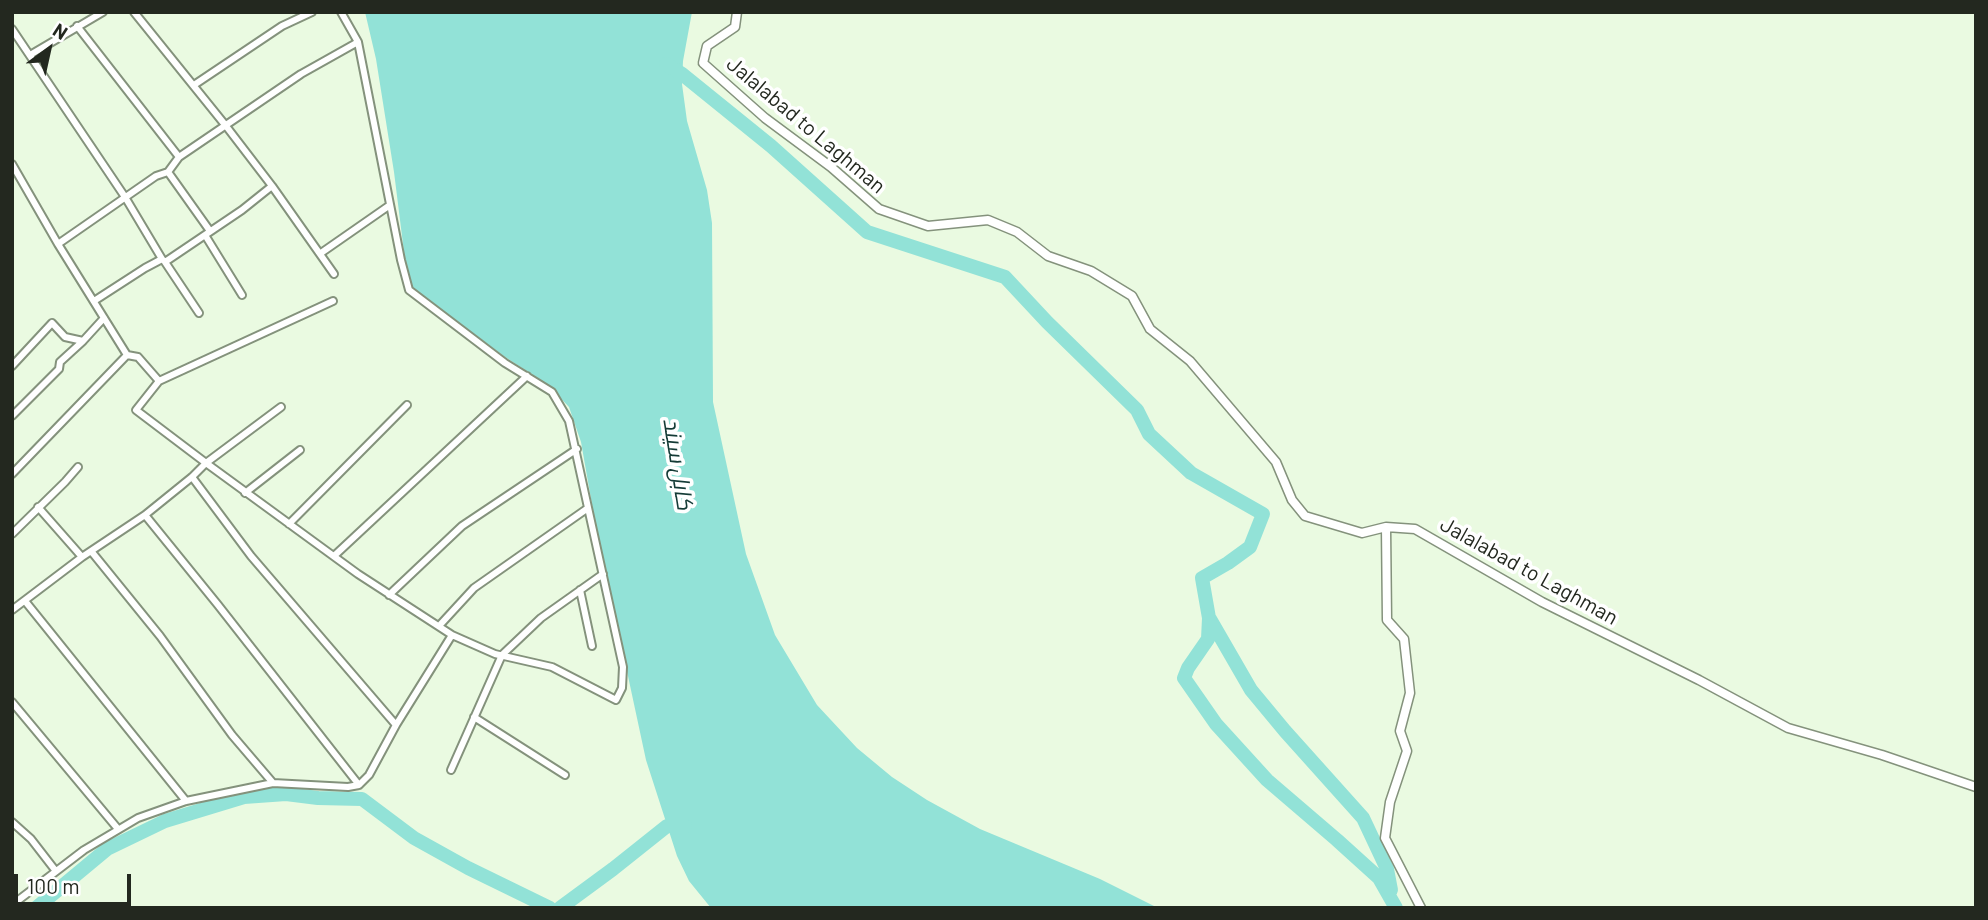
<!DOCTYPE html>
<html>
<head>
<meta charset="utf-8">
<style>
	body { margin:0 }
	#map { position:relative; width:1988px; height:920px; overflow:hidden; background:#eafae1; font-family:Barlow,sans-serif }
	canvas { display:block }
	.frame { position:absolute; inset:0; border:14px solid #23281f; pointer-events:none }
	.north { position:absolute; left:14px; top:14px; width:70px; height:70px; -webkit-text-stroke:5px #fff; paint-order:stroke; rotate:33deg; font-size:19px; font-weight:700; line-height:28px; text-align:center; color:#23281f }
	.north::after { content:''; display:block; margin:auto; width:24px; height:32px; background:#23281f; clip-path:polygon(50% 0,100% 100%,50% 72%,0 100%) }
	.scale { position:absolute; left:14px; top:874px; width:117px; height:32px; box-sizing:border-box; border:4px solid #23281f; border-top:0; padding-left:9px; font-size:21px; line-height:24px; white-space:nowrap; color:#23281f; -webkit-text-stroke:5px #fff; paint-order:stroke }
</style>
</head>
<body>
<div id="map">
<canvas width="1988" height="920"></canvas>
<div class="frame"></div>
<div class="north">N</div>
<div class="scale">100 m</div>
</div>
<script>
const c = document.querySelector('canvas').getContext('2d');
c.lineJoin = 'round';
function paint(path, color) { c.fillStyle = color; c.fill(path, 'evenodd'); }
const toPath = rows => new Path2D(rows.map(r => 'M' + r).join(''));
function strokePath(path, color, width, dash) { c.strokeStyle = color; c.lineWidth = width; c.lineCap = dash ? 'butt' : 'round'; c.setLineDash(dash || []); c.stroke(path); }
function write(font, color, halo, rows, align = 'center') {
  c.font = font + ' Barlow,Cairo,sans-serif'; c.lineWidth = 7; c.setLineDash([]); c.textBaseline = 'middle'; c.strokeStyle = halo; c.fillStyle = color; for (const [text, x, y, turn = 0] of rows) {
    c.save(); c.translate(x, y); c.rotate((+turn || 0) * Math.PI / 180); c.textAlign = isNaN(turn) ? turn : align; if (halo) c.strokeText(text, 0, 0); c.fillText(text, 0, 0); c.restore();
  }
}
const water = toPath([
	[365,12,692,12,683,61,682,84,687,121,707,190,712,223,713,402,746,554,775,635,817,705,857,748,892,777,927,800,980,829,1100,879,1158,908,711,908,689,881,677,856,646,760,596,527,581,442,569,407,547,384,505,357,420,294,411,286,407,276,394,172,376,59]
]);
const river = toPath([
	[666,64,682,74,771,146,867,232,1005,277,1047,322,1137,410,1149,434,1191,473,1263,514,1250,547,1228,563,1202,578,1209,618,1208,639,1188,668,1184,678,1216,724,1267,780,1337,840,1379,878,1396,908],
	[1210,619,1251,690,1285,731,1363,818,1387,869,1391,890],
	[36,908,107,849,165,821,244,797,286,794,318,798,362,799,414,838,468,868,550,908],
	[560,908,613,869,667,826,685,826]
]);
const minor = toPath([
	[134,12,226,126,272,186,334,274],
	[77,26,179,157],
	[12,29,125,197,162,259],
	[30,55,103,12],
	[194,85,282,26,312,12],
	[12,164,58,244,127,355,138,357,159,381,136,410,206,463,358,574,452,635,495,654,552,667,616,700,622,688,623,667,569,421,552,392,505,363,409,290,401,260,358,42,341,12],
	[168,172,210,231],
	[205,235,242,295],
	[58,244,156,176,168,172,179,157,301,74,358,42],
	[321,253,390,205],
	[165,262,199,313],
	[94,301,145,268,162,259,165,262,242,210,272,186],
	[12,366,52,323,65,337,83,341,104,318],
	[159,381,333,301],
	[12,416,59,369,60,362,83,341],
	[12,474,127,355],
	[192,477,251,556,396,725],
	[245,493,300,450],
	[38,507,82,557],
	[145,515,218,605,359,785],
	[289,524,407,405],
	[12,534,65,482,78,467],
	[91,551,160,636,232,735,273,783],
	[334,556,527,376],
	[580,590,592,646],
	[389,595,462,526,577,449],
	[25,601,186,801],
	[12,610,82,557,145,515,192,477,206,463,281,407],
	[439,626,474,588,588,508],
	[12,702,118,829],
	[474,717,565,775],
	[451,770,502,655,541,618,603,574],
	[12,822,31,839,55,870],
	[12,905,84,850,138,818,186,801,273,783,348,787,359,785,369,775,396,725,452,635]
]);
const tertiary = toPath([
	[737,12,735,27,707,46,703,63,765,118,831,167,879,209,928,226,988,220,1017,232,1048,256,1091,271,1132,296,1150,329,1190,361,1276,462,1292,500,1305,516,1362,533,1386,527,1415,529,1542,602,1699,680,1788,728,1882,755,1976,787],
	[1386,527,1387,620,1404,639,1410,693,1400,731,1407,751,1390,802,1385,838,1421,908]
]);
const streetNames = [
	["Jalalabad to Laghman",806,125,40],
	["Jalalabad to Laghman",1529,571,29]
];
const waterNames = [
	["کابل سيند",678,464,81]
];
paint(water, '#92e2d7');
strokePath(river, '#92e2d7', 14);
strokePath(minor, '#84927c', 10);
strokePath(tertiary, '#84927c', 11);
strokePath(minor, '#fff', 6);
strokePath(tertiary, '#fff', 8);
write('21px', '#23281f', '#fff', streetNames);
write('italic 23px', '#143b36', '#fff', waterNames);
</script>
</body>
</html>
